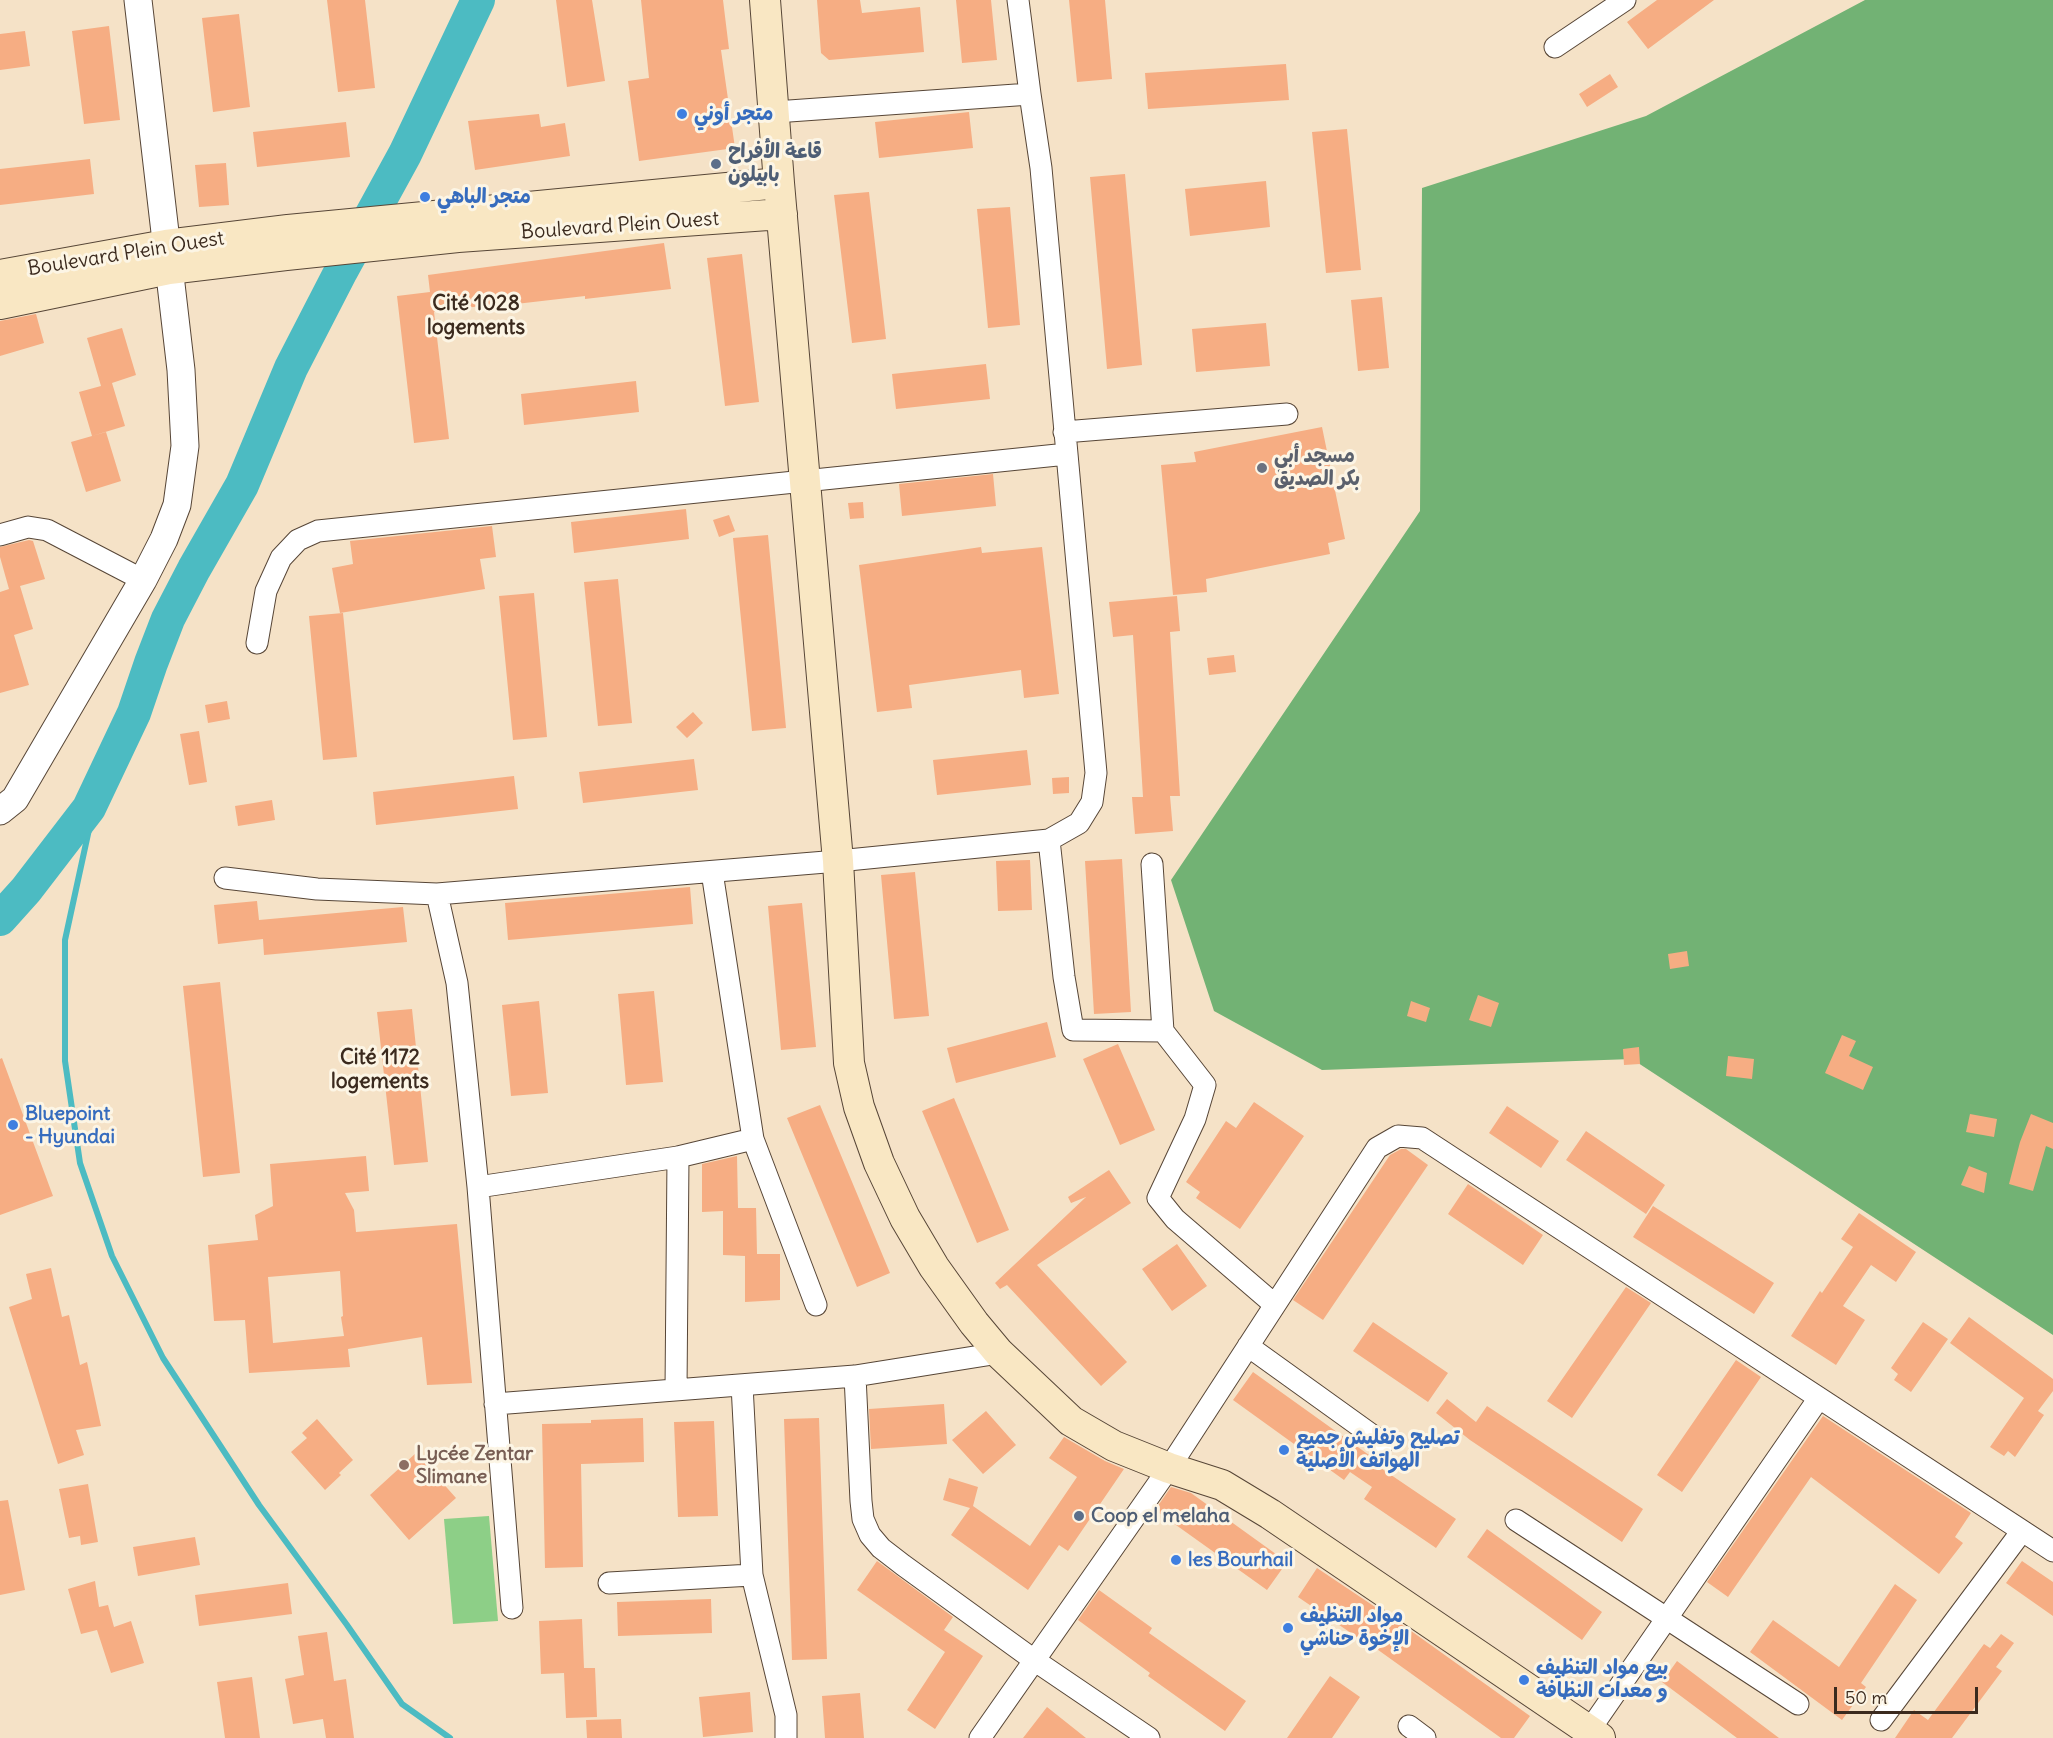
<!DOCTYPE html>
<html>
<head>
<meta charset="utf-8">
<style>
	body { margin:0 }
	#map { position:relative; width:2053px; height:1738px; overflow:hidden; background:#f5e2c7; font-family:Delius,sans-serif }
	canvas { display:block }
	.scale { position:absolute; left:1834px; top:1687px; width:144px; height:27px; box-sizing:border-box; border:3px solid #3b2a1e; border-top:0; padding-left:8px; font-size:18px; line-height:21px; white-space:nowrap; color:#3b2a1e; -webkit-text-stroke:4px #fcf5e5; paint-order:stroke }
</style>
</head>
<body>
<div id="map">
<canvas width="2053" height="1738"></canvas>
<div class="scale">50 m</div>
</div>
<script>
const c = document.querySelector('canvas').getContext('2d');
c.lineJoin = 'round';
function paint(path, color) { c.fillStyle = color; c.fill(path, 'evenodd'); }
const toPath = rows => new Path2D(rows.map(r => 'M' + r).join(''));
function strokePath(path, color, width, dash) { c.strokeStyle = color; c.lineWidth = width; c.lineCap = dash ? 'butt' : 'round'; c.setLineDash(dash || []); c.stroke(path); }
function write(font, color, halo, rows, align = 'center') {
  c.font = font + ' Delius,"Playpen Sans Arabic",sans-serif'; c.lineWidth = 6; c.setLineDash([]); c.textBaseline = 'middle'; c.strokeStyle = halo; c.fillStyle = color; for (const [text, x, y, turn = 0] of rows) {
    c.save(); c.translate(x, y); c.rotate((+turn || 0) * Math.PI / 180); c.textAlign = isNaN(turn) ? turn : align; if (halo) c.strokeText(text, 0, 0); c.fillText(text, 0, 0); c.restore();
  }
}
const green = toPath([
	[489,1516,498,1621,453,1624,444,1519]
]);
const forest = toPath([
	[1865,0,2053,0,2053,1335,1632,1059,1322,1070,1214,1011,1171,880,1420,511,1422,188,1646,116]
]);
const stream = toPath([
	[98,788,65,940,65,1061,80,1163,112,1256,163,1358,259,1505,347,1625,402,1704,450,1738]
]);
const river = toPath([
	[0,919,26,890,89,808,134,713,151,663,168,619,194,569,242,485,291,368,341,271,405,154,478,0]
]);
const building = toPath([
	[327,0,365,0,375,88,338,92],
	[556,0,592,0,605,81,567,87],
	[641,0,723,0,729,49,721,50,735,148,639,161,628,81,649,78],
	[817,0,860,0,862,13,920,7,924,52,829,60,821,53],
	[956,0,991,0,997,60,962,63],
	[1069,0,1105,0,1112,79,1077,82],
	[1657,0,1714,0,1648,49,1627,22],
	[239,14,250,107,213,112,202,18],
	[109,26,120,120,84,124,72,31],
	[25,31,30,66,0,70,0,34],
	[1286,64,1289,100,1148,109,1145,73],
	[1610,74,1618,87,1587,107,1579,94],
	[969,112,973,148,879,158,875,122],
	[539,114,541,127,565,123,570,156,475,170,468,121],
	[346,122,350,157,257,167,253,132],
	[1347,129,1361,270,1326,273,1312,132],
	[90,159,94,194,0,205,0,169],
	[226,163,229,205,199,207,195,165],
	[1125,174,1142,365,1107,369,1090,177],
	[1266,181,1270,227,1190,236,1185,189],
	[869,192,886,339,852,343,834,195],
	[1010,207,1020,325,988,328,977,209],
	[664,243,671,289,585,299,585,296,490,307,489,305,434,312,449,439,414,443,397,296,430,292,428,275],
	[742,254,759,402,725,406,707,258],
	[1382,297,1389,368,1358,371,1351,300],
	[36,314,44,343,0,356,0,321],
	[1266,323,1270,366,1196,372,1192,329],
	[122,328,136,375,112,383,125,426,92,436,79,392,101,386,87,338],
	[986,364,990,399,896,409,892,374],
	[636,381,639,412,524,425,521,394],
	[1322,427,1345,539,1328,543,1330,554,1206,579,1207,592,1173,595,1161,465,1196,462,1194,452],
	[106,432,121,481,86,492,71,442],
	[993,474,996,506,902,516,899,484],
	[863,502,864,518,850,519,848,503],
	[686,509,689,539,574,553,571,522],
	[729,515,735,531,719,537,713,520],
	[492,526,496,557,480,559,485,589,340,613,332,568,353,564,350,541],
	[768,535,786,728,752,731,733,538],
	[29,540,33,541,45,579,20,586,33,629,14,635,29,685,0,693,0,592,9,589,0,557,0,547],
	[981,547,982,553,1042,547,1059,694,1024,698,1021,670,909,685,912,708,877,712,859,565],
	[618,579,632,723,598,726,584,582],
	[534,593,547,737,513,740,499,596],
	[1177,596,1180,631,1170,632,1180,796,1170,796,1173,831,1135,834,1132,797,1143,797,1133,635,1113,637,1109,602],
	[343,613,357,757,323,760,309,616],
	[1234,655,1236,672,1209,675,1207,658],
	[227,701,230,719,208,723,205,705],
	[693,712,703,723,687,738,676,727],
	[199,731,207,782,189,785,180,734],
	[1027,750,1031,785,937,795,933,760],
	[694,759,698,790,583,803,579,772],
	[514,776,518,809,376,825,373,792],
	[1069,777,1069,793,1053,794,1052,778],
	[272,800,275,820,238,826,235,806],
	[1122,859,1131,1012,1094,1014,1085,861],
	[1030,860,1032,910,998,911,996,861],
	[915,872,929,1016,894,1019,881,875],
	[690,887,693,924,508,940,505,903],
	[257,901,259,920,403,907,407,942,264,955,263,939,218,944,214,905],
	[802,903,816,1047,781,1050,768,906],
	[1687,951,1689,966,1670,969,1668,954],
	[220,982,240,1173,203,1177,183,986],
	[654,991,663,1082,626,1085,618,994],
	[1478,995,1499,1003,1491,1027,1469,1020],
	[539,1001,548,1093,511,1096,502,1005],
	[1411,1001,1430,1008,1426,1022,1407,1016],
	[412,1009,428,1162,394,1165,377,1012],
	[1047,1022,1056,1057,956,1083,947,1048],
	[1842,1035,1856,1041,1849,1056,1873,1067,1863,1090,1825,1073],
	[1118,1044,1155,1130,1120,1145,1083,1059],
	[1639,1047,1640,1064,1624,1065,1623,1049],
	[1728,1056,1754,1059,1752,1079,1726,1076],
	[2,1058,53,1196,0,1215,0,1059],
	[954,1098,1009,1230,977,1243,922,1111],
	[1254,1102,1304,1136,1240,1229,1196,1198,1200,1192,1186,1182,1226,1121,1236,1128],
	[820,1105,890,1273,857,1287,787,1118],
	[1507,1106,1559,1141,1541,1168,1489,1133],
	[1970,1114,1997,1119,1994,1137,1966,1132],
	[2031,1114,2053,1123,2053,1149,2046,1146,2033,1191,2009,1184,2020,1142],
	[1586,1131,1665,1185,1646,1214,1566,1160],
	[1401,1149,1406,1149,1428,1165,1323,1320,1293,1300,1390,1155],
	[366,1156,369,1191,345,1193,354,1210,356,1232,457,1224,472,1383,427,1385,422,1337,348,1349,350,1367,249,1373,245,1320,214,1321,208,1245,258,1240,255,1215,273,1206,270,1164],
	[340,1271,343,1316,341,1317,344,1336,273,1343,268,1277],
	[737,1156,738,1208,756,1208,757,1254,780,1254,780,1300,745,1302,745,1256,723,1255,723,1211,702,1212,702,1164],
	[1969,1166,1987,1173,1984,1193,1961,1185],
	[1109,1170,1131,1203,1037,1265,1127,1362,1101,1386,1007,1285,1000,1289,995,1283,1086,1197,1071,1203,1068,1197],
	[1468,1184,1543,1235,1523,1265,1448,1214],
	[1653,1206,1774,1283,1754,1314,1633,1237],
	[1859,1213,1916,1252,1896,1282,1871,1265,1843,1306,1865,1320,1836,1365,1791,1336,1820,1291,1822,1293,1853,1247,1841,1239],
	[1177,1244,1207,1286,1172,1311,1142,1269],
	[51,1268,62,1317,69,1315,80,1365,87,1362,101,1426,76,1430,84,1455,58,1464,9,1307,32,1299,26,1274],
	[1626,1287,1651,1303,1572,1418,1547,1401],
	[1969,1317,2053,1379,2053,1391,2038,1411,2044,1415,2015,1457,2008,1451,2004,1456,1990,1447,2024,1398,1950,1343],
	[1373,1322,1448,1373,1428,1402,1353,1351],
	[1923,1322,1948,1339,1911,1392,1894,1380,1898,1374,1891,1368],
	[1736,1360,1761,1377,1682,1492,1657,1475],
	[1253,1372,1369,1455,1366,1458,1456,1519,1436,1548,1364,1499,1372,1487,1350,1472,1344,1480,1233,1400],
	[1447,1399,1476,1422,1487,1406,1643,1509,1622,1542,1470,1440,1436,1413],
	[944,1404,947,1444,871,1449,869,1409],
	[986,1411,1016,1445,983,1474,952,1440],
	[1823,1416,1971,1513,1955,1537,1963,1543,1939,1574,1811,1477,1728,1597,1707,1582],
	[643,1418,644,1462,581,1464,583,1567,545,1568,542,1424,591,1423,591,1420],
	[819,1418,827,1659,792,1660,784,1419],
	[317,1419,353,1460,339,1473,341,1475,325,1490,291,1452,307,1438,302,1433],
	[714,1421,718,1516,678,1517,674,1422],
	[1064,1437,1105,1461,1124,1469,1068,1551,1059,1545,1028,1590,951,1535,970,1508,943,1500,949,1478,978,1487,973,1506,1030,1546,1077,1477,1049,1458],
	[416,1453,456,1498,409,1540,370,1495],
	[88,1484,98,1542,81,1545,80,1536,69,1538,59,1489],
	[1171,1487,1191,1493,1287,1562,1267,1590,1155,1510],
	[8,1500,25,1590,0,1595,0,1501],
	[1487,1529,1602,1612,1582,1640,1467,1557],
	[195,1537,200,1565,138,1576,133,1547],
	[877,1561,953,1617,944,1630,983,1656,935,1729,907,1710,945,1652,857,1590],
	[2022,1561,2053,1582,2053,1616,2006,1583],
	[1317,1568,1414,1633,1530,1716,1514,1738,1501,1738,1374,1647,1373,1648,1298,1597],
	[95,1581,99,1607,108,1605,114,1627,131,1621,144,1663,111,1673,97,1630,81,1634,68,1589],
	[288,1583,292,1614,199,1626,195,1595],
	[1895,1584,1917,1600,1861,1683,1866,1687,1842,1720,1750,1652,1773,1620,1839,1667],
	[1099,1590,1152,1628,1149,1633,1246,1701,1225,1731,1148,1676,1150,1673,1078,1620],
	[711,1599,712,1633,618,1636,617,1602],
	[582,1619,584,1668,595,1668,597,1717,566,1718,564,1673,541,1674,539,1621],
	[327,1632,334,1681,346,1679,354,1738,326,1738,323,1719,293,1724,285,1679,304,1675,298,1636],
	[2001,1634,2014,1643,1996,1667,2002,1671,1952,1738,1895,1738,1914,1710,1928,1720,1984,1644,1990,1648],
	[1677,1661,1779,1738,1737,1738,1662,1682],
	[1330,1676,1360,1697,1332,1738,1287,1738],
	[252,1677,260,1738,225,1738,217,1682],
	[750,1692,753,1732,703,1737,699,1697],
	[860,1693,864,1738,825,1738,822,1696],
	[1047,1707,1086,1738,1023,1738],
	[621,1719,622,1738,587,1738,586,1720]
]);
const minor = toPath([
	[1018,0,1030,94],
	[1555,47,1625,0],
	[775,112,1030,94,1041,168,1067,454],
	[1064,432,1287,414],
	[0,535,28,527,47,530,143,580],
	[1049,840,1064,977,1073,1030,1163,1031],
	[1152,864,1163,1031,1205,1085,1195,1119,1158,1198,1175,1219,1275,1305],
	[712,872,753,1139,816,1305],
	[225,878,317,889,437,894,838,861,1049,840,1079,823,1092,802,1096,773,1067,454,318,531,298,540,281,558,266,591,257,643],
	[437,894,457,983,478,1187,512,1608],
	[478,1187,678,1157,753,1139],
	[1248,1346,1383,1443],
	[855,1376,861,1501,863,1519,870,1535,881,1548,903,1565,1034,1660,1149,1738],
	[676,1390,678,1157],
	[495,1404,855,1376,999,1353],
	[1516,1520,1798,1704],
	[752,1575,786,1715,786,1738],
	[609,1583,752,1575,742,1385],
	[1881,1720,2022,1531],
	[1409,1726,1425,1738],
	[980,1738,1169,1468,1377,1148,1398,1136,1422,1138,2053,1551],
	[1584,1738,1819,1398]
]);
const tertiary = toPath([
	[0,811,15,799,143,580,164,539,177,505,185,446,181,370,138,0]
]);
const secondary = toPath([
	[765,0,779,183,838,861,849,1063,859,1107,879,1163,905,1218,934,1267,974,1323,999,1353,1071,1421,1114,1446,1169,1468,1222,1485,1270,1514,1600,1738],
	[0,275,166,245,288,230,779,183],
	[0,304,169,269,286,255,458,237,782,214]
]);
const markers = [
	[682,114,6,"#3f7fe0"],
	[716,164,6,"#5c6f8a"],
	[425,197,6,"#3f7fe0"],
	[1262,468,6,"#6b7280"],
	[13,1125,6,"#3f7fe0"],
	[1284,1450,6,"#3f7fe0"],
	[404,1465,6,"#8d6e63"],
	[1079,1516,6,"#5c6f8a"],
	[1176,1560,6,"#3f7fe0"],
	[1288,1628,6,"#3f7fe0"],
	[1524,1680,6,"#3f7fe0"]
];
const shopNames = [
	["متجر أوني",694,114],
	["متجر الباهي",437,197],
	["Bluepoint",25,1114],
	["- Hyundai",25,1137],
	["تصليح وتفليش جميع",1296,1438],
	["الهواتف الأصلية",1296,1461],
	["les Bourhail",1188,1560],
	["مواد التنظيف",1300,1616],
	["الإخوة حناشي",1300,1639],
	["بيع مواد التنظيف",1536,1668],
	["و معدات النظافة",1536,1691]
];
const serviceNames = [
	["قاعة الأفراح",728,152],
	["بابيلون",728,175],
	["Coop el melaha",1091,1516]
];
const streetNames = [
	["Boulevard Plein Ouest",620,226,-4],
	["Boulevard Plein Ouest",126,254,-9]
];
const worshipNames = [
	["مسجد أبي",1274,456],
	["بكر الصديق",1274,479]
];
const educationNames = [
	["Lycée Zentar",416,1454],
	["Slimane",416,1477]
];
const neighbourhoodNames = [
	["Cité 1028",476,304],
	["logements",476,328],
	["Cité 1172",380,1058],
	["logements",380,1082]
];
paint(green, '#8dcf87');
paint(forest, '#72b274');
strokePath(stream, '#4cbbc2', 6);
strokePath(river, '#4cbbc2', 34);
paint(building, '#f6ad83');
strokePath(minor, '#574637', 23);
strokePath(tertiary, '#574637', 29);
strokePath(secondary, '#574637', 32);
strokePath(minor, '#fff', 21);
strokePath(tertiary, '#fff', 27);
strokePath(secondary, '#f9e7c3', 30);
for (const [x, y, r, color] of markers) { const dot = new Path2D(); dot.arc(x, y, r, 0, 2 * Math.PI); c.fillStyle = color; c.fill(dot); strokePath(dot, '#fcf5e5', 2); }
write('bold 20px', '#366cbe', '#fcf5e5', shopNames, 'left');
write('bold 20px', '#4e5e75', '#fcf5e5', serviceNames, 'left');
write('20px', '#3b2a1e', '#fcf5e5', streetNames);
write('bold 20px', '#5b616d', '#fcf5e5', worshipNames, 'left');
write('bold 20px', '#785e54', '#fcf5e5', educationNames, 'left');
write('bold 21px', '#3b2a1e', '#fcf5e5', neighbourhoodNames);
</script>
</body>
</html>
